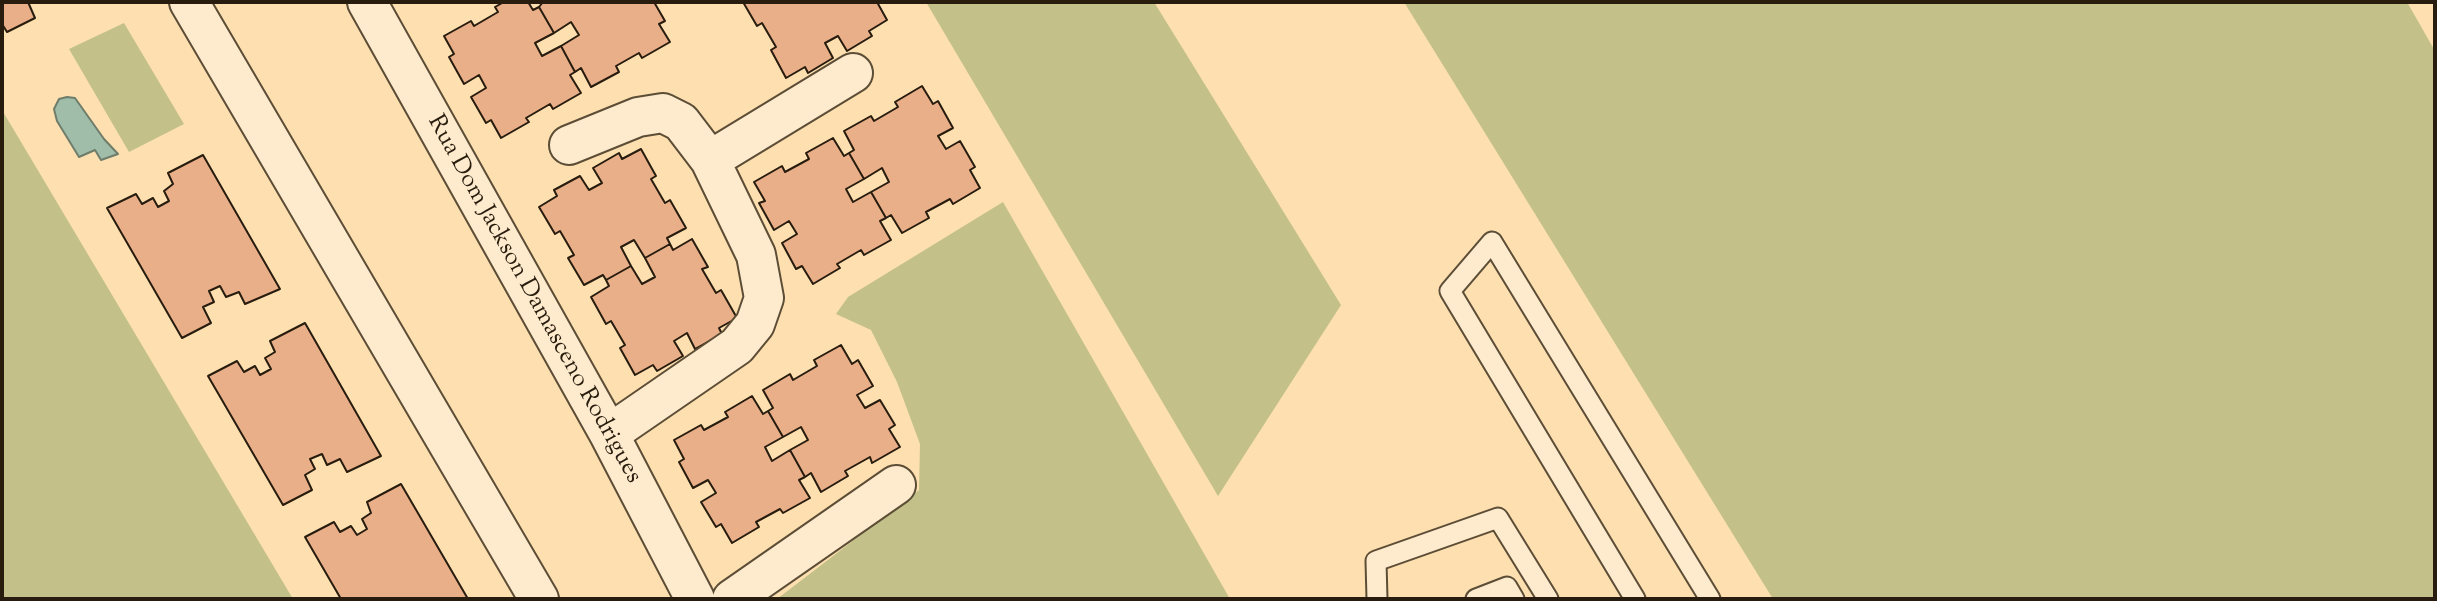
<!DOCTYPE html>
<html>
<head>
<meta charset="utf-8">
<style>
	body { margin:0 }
	#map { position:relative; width:2437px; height:601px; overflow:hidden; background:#fddfb0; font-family:"Sorts Mill Goudy",serif }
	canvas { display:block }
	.frame { position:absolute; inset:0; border:4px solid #271c0e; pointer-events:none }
</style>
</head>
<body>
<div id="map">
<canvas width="2437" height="601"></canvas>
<div class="frame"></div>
</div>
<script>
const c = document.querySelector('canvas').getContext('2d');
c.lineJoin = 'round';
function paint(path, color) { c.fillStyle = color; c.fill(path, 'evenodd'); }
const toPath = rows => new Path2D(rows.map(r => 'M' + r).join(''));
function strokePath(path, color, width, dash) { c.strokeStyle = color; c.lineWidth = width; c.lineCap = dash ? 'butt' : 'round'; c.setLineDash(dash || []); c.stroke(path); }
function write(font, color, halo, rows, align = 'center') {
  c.font = font + ' "Sorts Mill Goudy",serif'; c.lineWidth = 5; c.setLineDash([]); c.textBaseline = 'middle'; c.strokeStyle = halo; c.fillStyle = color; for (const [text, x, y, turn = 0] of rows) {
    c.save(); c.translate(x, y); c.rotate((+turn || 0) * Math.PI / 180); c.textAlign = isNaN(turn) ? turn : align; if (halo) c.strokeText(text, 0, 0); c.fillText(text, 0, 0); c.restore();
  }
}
const green = toPath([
	[926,2,1154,2,1341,305,1218,496],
	[1404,2,2407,2,2435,51,2435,599,1773,599],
	[124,23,184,124,129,152,69,49],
	[2,110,293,599,3,599],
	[1003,202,1230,599,777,599,919,490,920,444,897,382,871,330,836,314,848,297]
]);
const water = toPath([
	[67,97,75,98,104,139,118,154,101,160,95,150,79,157,57,121,54,109,59,99,67,97]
]);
const building = toPath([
	[2,2,28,2,35,18,7,32,2,24,2,2],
	[504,2,528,2,533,10,539,7,554,33,535,43,542,56,561,46,575,72,570,75,581,93,553,109,550,104,526,118,529,122,501,138,491,120,486,123,471,97,486,88,479,75,464,84,449,57,454,54,444,36,471,21,474,26,498,12,495,7,504,2],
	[543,2,654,2,665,21,659,24,670,42,642,58,639,53,616,66,619,72,591,87,581,68,575,72,561,46,579,35,571,22,554,33,539,7,543,2],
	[743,2,877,2,887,20,869,31,872,36,847,51,838,36,825,43,833,58,808,73,805,67,786,78,771,50,776,47,762,23,757,26,743,2],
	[922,86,933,104,938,101,953,128,938,136,946,149,960,141,975,167,970,170,980,188,953,204,950,199,926,212,929,218,902,233,891,215,886,218,871,192,889,182,882,168,864,179,849,153,854,150,844,131,871,116,874,121,898,107,895,102,922,86],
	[833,138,844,156,849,153,864,179,846,189,853,202,871,192,886,218,880,221,891,240,864,255,861,250,837,264,840,268,813,284,802,266,796,269,782,243,797,234,789,221,774,230,759,203,765,201,754,182,782,166,785,172,809,159,806,153,833,138],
	[641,149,656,176,651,179,665,203,670,200,686,228,667,238,670,244,645,258,634,240,621,247,631,266,606,280,603,275,584,285,568,258,574,255,560,231,555,234,539,207,557,196,554,190,580,176,589,190,602,183,593,168,619,153,622,159,641,149],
	[203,155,280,289,245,304,239,292,226,297,220,286,209,291,214,302,203,307,211,323,182,338,107,208,136,194,142,204,153,198,158,207,169,201,164,191,173,184,168,173,203,155],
	[692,239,708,267,702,269,716,293,721,290,737,318,719,328,722,334,695,349,687,333,674,341,683,356,657,371,653,365,635,375,620,348,625,345,611,321,606,324,591,297,609,286,606,280,631,266,642,284,655,277,645,258,670,244,673,250,692,239],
	[305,323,381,456,347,472,340,459,327,465,322,454,310,459,315,469,305,475,312,490,283,505,208,376,237,361,244,372,255,366,260,375,271,369,265,358,275,352,270,341,305,323],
	[841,345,852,364,858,360,873,386,857,395,865,408,880,400,895,425,889,429,900,447,872,463,870,457,845,471,848,476,821,492,811,473,805,477,790,450,808,440,801,427,783,437,768,411,773,408,763,390,790,374,793,380,817,366,814,360,841,345],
	[752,396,763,414,768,411,783,437,765,447,772,461,790,450,805,477,799,480,810,498,783,513,780,509,756,522,759,527,732,543,721,524,716,527,701,502,716,493,708,480,693,488,679,462,684,459,674,440,701,425,704,430,728,417,725,412,752,396],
	[401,484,468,599,341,599,305,537,334,522,340,532,351,526,357,535,367,529,362,519,371,513,367,502,401,484]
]);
const lane = toPath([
	[1377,599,1376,561,1498,518,1548,599],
	[1476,599,1507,587,1514,599],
	[1635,599,1450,291,1492,242,1710,599]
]);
const street = toPath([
	[189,2,539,599],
	[367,2,609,434,695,599],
	[569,145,638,117,663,113,681,122,710,160,756,255,764,298,755,324,737,346,609,434],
	[710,160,853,73],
	[732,599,896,485]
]);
const streetNames = [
	["Rua Dom Jackson Damasceno Rodrigues",533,300,61]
];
paint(green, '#c3c189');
paint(water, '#9fbda9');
strokePath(water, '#6f7d6b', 2);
paint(building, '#e9af89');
strokePath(building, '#271c0e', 2);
strokePath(lane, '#5c4d36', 23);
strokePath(street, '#5c4d36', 42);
strokePath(lane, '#feeacc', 19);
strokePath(street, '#feeacc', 38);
write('24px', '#271c0e', '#feeacc', streetNames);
</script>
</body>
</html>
